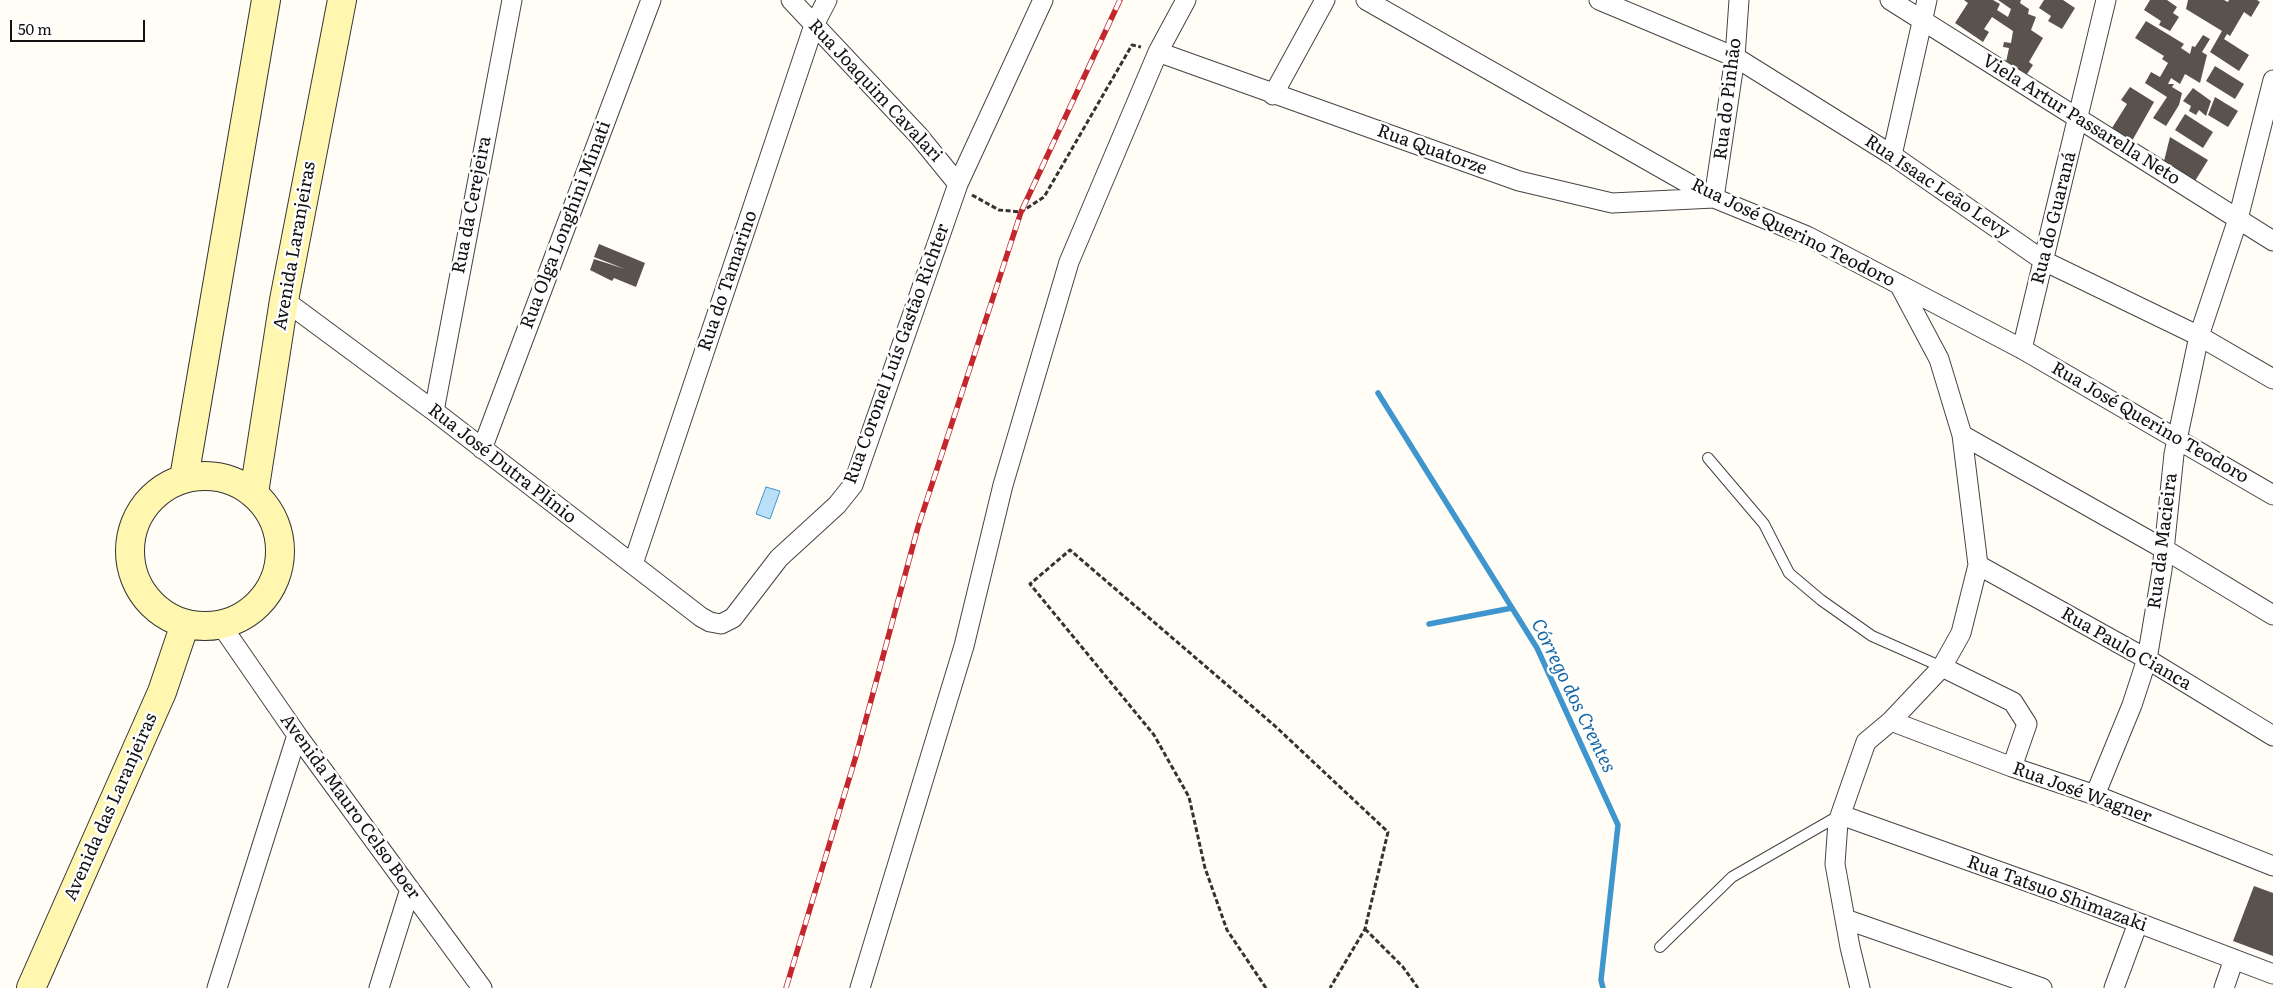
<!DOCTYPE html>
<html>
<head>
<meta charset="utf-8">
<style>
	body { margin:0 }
	#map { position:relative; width:2273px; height:988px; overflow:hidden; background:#fffdf5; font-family:Literata,serif }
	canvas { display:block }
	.scale { position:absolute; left:10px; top:20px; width:135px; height:22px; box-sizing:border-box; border:2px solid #111; border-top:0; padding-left:6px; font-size:15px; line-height:18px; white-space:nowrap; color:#111; -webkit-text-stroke:4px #fff; paint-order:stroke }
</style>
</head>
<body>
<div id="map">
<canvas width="2273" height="988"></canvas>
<div class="scale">50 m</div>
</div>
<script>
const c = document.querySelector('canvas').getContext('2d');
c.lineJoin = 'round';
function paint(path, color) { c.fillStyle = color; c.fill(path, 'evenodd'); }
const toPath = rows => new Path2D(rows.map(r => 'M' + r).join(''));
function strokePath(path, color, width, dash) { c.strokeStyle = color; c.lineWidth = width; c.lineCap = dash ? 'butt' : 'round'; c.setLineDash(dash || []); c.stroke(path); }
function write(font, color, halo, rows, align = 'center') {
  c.font = font + ' Literata,serif'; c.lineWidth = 5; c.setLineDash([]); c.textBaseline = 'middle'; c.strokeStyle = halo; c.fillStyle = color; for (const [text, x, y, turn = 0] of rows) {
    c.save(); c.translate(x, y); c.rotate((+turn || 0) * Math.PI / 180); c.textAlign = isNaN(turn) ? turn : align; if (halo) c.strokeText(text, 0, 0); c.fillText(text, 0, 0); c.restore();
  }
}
const water = toPath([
	[766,487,780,491,770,519,756,514,766,487]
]);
const stream = toPath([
	[1378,393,1537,648,1618,825,1601,980,1603,988],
	[1429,624,1512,608]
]);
const building = toPath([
	[1964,0,1993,0,2000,4,1997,10,2008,17,2011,9,1998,0,2021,0,2020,3,2029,9,2028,14,2036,17,2031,30,2043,38,2029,62,2033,65,2027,74,2006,62,2009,48,2003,47,2004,42,2011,43,2013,31,1992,17,1984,29,1989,32,1983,42,1955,23,1968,3],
	[2044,0,2063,0,2075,8,2062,29,2048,21,2051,16,2039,8],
	[2150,0,2167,0,2177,7,2173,13,2179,17,2170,31,2159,25,2161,21,2144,10],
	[2188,0,2224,0,2228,2,2229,0,2257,0,2260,2,2251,17,2244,12,2230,36,2227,34,2224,39,2249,55,2239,71,2210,52,2222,31,2186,9],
	[2146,21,2184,44,2181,48,2190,54,2192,46,2195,47,2203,35,2210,39,2202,52,2207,55,2200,83,2185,74,2180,84,2171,78,2168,84,2174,84,2172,87,2182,93,2179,105,2166,126,2153,118,2167,97,2145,83,2151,72,2160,77,2168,63,2162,59,2164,56,2135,38],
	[2215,66,2244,84,2235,99,2206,81],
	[2130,87,2154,102,2132,141,2112,128,2127,104,2121,100],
	[2193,88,2211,101,2206,116,2199,110,2196,115,2189,111,2191,106,2183,101],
	[2215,97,2238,111,2228,127,2208,115],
	[2185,114,2213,132,2203,148,2175,130],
	[2170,137,2208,160,2195,181,2164,161],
	[599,244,645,263,636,287,614,278,612,281,590,270,594,259,625,269,594,257],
	[2254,886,2273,893,2273,956,2233,941]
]);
const path = toPath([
	[972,195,999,210,1021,212,1044,197,1132,45,1141,47],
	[1365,929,1403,967,1418,988],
	[1266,988,1227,930,1205,868,1189,797,1154,735,1030,584,1070,550,1275,726,1388,832,1365,929,1330,988]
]);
const lane = toPath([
	[1708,458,1764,524,1789,573,1821,600,1872,636,1942,667],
	[1660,947,1732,877,1840,815]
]);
const street = toPath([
	[791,0,918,135,958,184],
	[1366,0,1714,198,1807,236,2022,349,2273,495],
	[1599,0,1735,57,1892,155,2044,261,2199,336,2273,379],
	[1890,0,2273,241],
	[1158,52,1519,181,1612,203,1714,198,1735,57,1739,0],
	[1273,95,1325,0],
	[1892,155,1927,0],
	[284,300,434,411,701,617,710,622,721,624,733,618,779,558,837,505,853,485,958,184,1043,0],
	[2022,349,2106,0],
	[434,411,512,0],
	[1962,435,2164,549,2273,615],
	[482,449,651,0],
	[633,564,814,25,827,0],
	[1978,565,2147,659,2273,736],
	[221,625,297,735,482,988],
	[1942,667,2013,702,2027,724,2012,767],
	[1891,721,2012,767,2095,795,2273,866],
	[2095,795,2132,705,2147,659,2162,570,2174,454,2199,336,2238,219,2273,80],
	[1841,815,2068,896,2273,974],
	[1845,919,2042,988],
	[217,988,297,735],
	[379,988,410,889],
	[860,988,964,646,1003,485,1069,262,1158,52,1186,0],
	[1860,988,1850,947,1835,864,1838,822,1866,742,1891,721,1942,667,1961,633,1978,565,1962,435,1939,359,1899,284],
	[2114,988,2138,923],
	[2224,988,2234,959]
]);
const secondary = toPath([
	'130 551a75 75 0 1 1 150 0a75 75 0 1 1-150 0Z',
	[184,478,266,0],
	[254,493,284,300,342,0],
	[31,988,162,692,185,624]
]);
const rail = toPath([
	[786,988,856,756,918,527,1021,212,1120,0]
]);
const streetNames = [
	["Rua Joaquim Cavalari",875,91,47],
	["Rua do Pinhão",1728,99,-83],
	["Viela Artur Passarella Neto",2081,120,32],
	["Rua Quatorze",1432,150,20],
	["Rua Isaac Leão Levy",1937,187,34],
	["Rua da Cerejeira",472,205,-79],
	["Rua do Guaraná",2054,218,-76],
	["Rua Olga Longhini Minati",566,225,-69],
	["Rua José Querino Teodoro",1793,233,26],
	["Avenida Laranjeiras",295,246,-80],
	["Rua do Tamarino",728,281,-71],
	["Rua Coronel Luís Gastão Richter",897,354,-70],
	["Rua José Querino Teodoro",2150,423,30],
	["Rua José Dutra Plínio",502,464,38],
	["Rua da Macieira",2163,541,-83],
	["Rua Paulo Cianca",2126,649,30],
	["Rua José Wagner",2082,793,20],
	["Avenida das Laranjeiras",111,807,-66],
	["Avenida Mauro Celso Boer",350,807,54],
	["Rua Tatsuo Shimazaki",2057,894,20]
];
const waterNames = [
	["Córrego dos Crentes",1573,696,64]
];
paint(water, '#b9e0f7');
strokePath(water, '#3f96cf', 1);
strokePath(stream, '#3f96cf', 5.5);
paint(building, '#5a524d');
strokePath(lane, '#444', 12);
strokePath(street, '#444', 21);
strokePath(secondary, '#333', 30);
strokePath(path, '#333', 3, [5, 2.5]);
strokePath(lane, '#fff', 10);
strokePath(street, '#fff', 19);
strokePath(secondary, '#fff6b0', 28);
strokePath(rail, '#c4262e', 5.5);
strokePath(rail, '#fff', 4, [11]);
write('18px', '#111', '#fff', streetNames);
write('italic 19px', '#1768a6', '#fff', waterNames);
</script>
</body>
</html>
